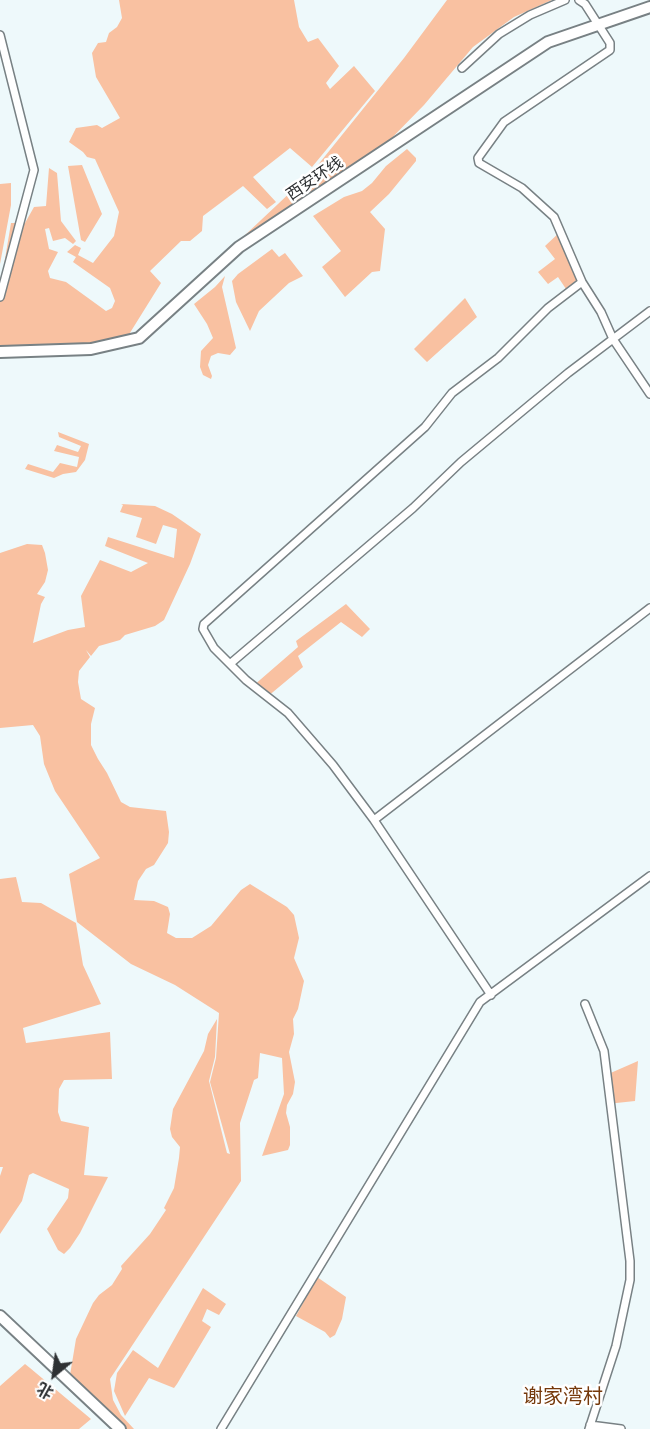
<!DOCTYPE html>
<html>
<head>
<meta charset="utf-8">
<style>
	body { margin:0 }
	#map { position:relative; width:650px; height:1429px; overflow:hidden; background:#eef9fb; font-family:Lora,"Noto Sans SC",serif }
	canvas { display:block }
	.north { position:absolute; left:24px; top:1345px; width:60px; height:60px; -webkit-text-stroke:4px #fff; paint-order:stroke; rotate:209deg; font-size:16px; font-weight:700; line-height:24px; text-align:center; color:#2e3133 }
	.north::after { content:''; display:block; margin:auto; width:21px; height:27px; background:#2e3133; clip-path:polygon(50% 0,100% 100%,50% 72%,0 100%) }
</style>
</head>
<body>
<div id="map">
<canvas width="650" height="1429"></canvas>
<div class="north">北</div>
</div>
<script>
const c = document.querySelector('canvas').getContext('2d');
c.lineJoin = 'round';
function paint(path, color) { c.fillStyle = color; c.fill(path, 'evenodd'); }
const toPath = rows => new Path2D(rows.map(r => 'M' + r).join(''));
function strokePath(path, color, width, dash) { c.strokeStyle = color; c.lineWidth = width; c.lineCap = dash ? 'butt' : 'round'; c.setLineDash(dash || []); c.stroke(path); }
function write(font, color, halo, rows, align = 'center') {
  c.font = font + ' Lora,"Noto Sans SC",serif'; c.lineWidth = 5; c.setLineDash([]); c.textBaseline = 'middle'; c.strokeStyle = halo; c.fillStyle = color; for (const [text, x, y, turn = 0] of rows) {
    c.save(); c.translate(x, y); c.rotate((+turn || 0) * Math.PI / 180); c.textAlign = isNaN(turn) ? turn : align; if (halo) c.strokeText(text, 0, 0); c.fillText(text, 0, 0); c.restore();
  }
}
const green = toPath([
	[119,0,294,0,299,27,308,42,303,44,318,38,339,66,326,83,330,89,354,66,375,91,312,167,290,148,253,177,276,202,267,209,243,186,203,216,202,231,190,241,181,241,150,271,161,283,128,336,106,342,0,348,0,289,11,223,25,223,34,207,46,206,49,168,57,173,61,221,76,241,73,244,65,238,53,241,49,228,45,229,49,249,58,252,48,271,50,278,66,282,106,311,112,308,115,301,110,288,73,262,76,257,67,252,75,245,81,248,78,255,93,263,114,236,119,212,95,159,87,157,83,152,69,142,76,128,97,125,102,128,120,118,96,77,92,53,98,43,106,42,109,33,117,27,122,18],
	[447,0,552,0,514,17,473,47,424,105,381,149,208,270,313,171,404,58],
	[407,149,416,158,416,161,389,194,370,212,385,229,380,271,372,272,345,297,322,267,341,251,313,216,344,197,362,191,372,183,386,166],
	[82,165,102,214,85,242,81,240,68,166],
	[11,183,11,205,0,264,0,184],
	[560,232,580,277,566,289,558,277,548,284,538,272,555,259,545,246],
	[272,249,279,257,285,253,303,276,289,283,259,311,250,331,236,302,232,281,238,274],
	[225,276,222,287,236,348,230,355,218,353,211,356,208,365,212,376,211,379,203,375,200,367,201,351,213,338,207,324,194,304,215,287],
	[465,298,477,317,427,362,414,349],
	[58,432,89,444,85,460,76,472,63,474,54,478,25,469,28,464,53,472,60,463,77,467,79,457,54,451,57,445,78,452,81,446,59,437],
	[121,504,155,506,172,514,201,534,190,564,164,620,155,626,125,635,120,640,99,646,91,656,86,650,90,657,79,671,78,682,81,699,95,708,91,724,91,745,98,759,107,773,121,802,130,807,166,811,169,832,168,843,154,865,146,869,138,881,134,900,154,901,168,907,170,914,167,933,176,938,192,938,211,926,241,890,250,884,287,907,294,915,299,938,294,958,304,981,298,1009,293,1019,294,1034,289,1052,295,1082,293,1094,287,1105,286,1113,290,1127,290,1145,288,1150,262,1156,284,1094,282,1058,260,1053,258,1078,254,1080,240,1123,241,1181,110,1379,113,1400,121,1415,134,1429,125,1429,69,1381,76,1339,93,1303,99,1295,112,1285,122,1269,121,1266,150,1234,166,1210,164,1208,174,1188,179,1158,180,1147,172,1137,170,1129,173,1109,204,1051,208,1034,217,1019,215,1057,209,1081,227,1153,230,1154,210,1082,216,1058,219,1013,175,985,131,964,77,922,69,874,100,858,55,791,44,764,40,736,33,725,0,728,0,553,27,544,42,545,45,553,48,570,45,582,37,594,45,597,41,604,33,643,68,630,85,627,81,596,100,560,131,572,148,563,105,546,108,537,174,558,177,529,163,525,156,544,136,537,142,518,120,512,123,505],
	[346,604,370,629,362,637,341,622,298,656,303,667,267,697,253,686,298,647,296,641],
	[16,877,22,902,41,903,76,923,83,965,101,1004,23,1028,26,1043,110,1032,112,1079,64,1080,59,1089,58,1112,61,1121,89,1127,84,1175,108,1177,80,1233,70,1248,64,1254,58,1250,47,1229,68,1198,69,1189,33,1173,29,1175,22,1201,0,1234,0,1176,3,1167,0,1167,0,879],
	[638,1061,635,1101,607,1104,606,1075],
	[317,1277,346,1297,342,1319,335,1335,330,1338,325,1332,296,1316],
	[203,1288,226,1304,219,1315,207,1309,202,1321,211,1327,177,1384,174,1388,149,1378,125,1416,114,1391,117,1373,133,1350,158,1368],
	[25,1364,30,1368,91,1419,79,1429,0,1429,0,1386]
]);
const street = toPath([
	[579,0,585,4,610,43,610,50,504,122,478,158,479,163,522,188,554,217,582,282,601,312,613,339,650,394],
	[0,35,34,170,0,297],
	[462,68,499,34,530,15,565,0],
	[231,663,413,508,461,462,568,373,650,311],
	[374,820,650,608],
	[491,995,374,820,333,765,288,713,246,680,214,648,203,629,204,624,425,427,452,393,498,358,548,308,582,282],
	[585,1004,604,1051,630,1261,630,1280,616,1346,589,1429],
	[590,1425,621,1429],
	[221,1429,480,1002,650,876]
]);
const primary = toPath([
	[0,352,91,349,139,338,239,247,548,42,650,7],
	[0,1316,120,1429]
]);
const streetNames = [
	["西安环线",315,179,-34]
];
const quarterNames = [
	["谢家湾村",563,1397]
];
paint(green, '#f9c1a1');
strokePath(street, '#788184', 10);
strokePath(primary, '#788184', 14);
strokePath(street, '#fff', 7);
strokePath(primary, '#fff', 10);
write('16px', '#2e3133', '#fff', streetNames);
write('20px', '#75390b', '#fff', quarterNames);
</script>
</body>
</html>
